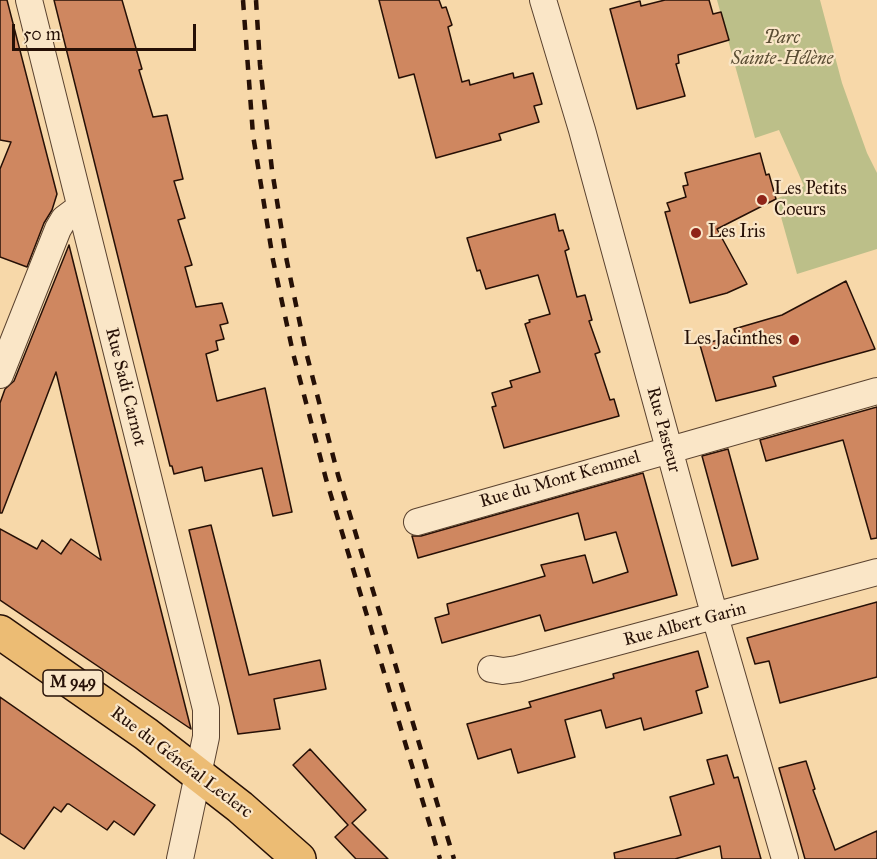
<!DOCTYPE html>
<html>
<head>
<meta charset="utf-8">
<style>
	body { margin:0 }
	#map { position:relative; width:877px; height:859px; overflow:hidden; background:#f7d8a9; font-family:"IM FELL Great Primer",serif }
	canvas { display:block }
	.scale { position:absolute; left:12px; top:24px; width:184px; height:27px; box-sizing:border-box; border:3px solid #261006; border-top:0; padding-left:8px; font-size:18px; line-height:21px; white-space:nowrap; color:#261006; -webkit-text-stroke:4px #fae6c7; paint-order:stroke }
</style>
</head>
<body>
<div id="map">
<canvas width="877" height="859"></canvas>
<div class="scale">50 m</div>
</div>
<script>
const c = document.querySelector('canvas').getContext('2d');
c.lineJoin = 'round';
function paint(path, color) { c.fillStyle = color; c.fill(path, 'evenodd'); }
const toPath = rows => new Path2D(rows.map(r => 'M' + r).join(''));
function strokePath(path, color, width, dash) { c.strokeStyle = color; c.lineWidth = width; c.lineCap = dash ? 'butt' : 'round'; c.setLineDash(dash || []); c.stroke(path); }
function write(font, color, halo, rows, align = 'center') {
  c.font = font + ' "IM FELL Great Primer",serif'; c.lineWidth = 4.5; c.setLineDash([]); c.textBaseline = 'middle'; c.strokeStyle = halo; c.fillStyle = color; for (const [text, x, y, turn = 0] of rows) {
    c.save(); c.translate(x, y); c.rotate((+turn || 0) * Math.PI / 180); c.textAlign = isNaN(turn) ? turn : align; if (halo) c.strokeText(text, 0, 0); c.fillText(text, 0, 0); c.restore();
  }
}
const green = toPath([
	[717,0,820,0,842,83,867,153,877,173,877,249,797,274,776,199,804,186,779,130,755,138]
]);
const building = toPath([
	[0,0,7,0,57,194,52,210,44,223,27,267,0,257,0,169,11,142,0,140,0,0],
	[54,0,122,0,142,69,139,70,153,117,167,115,183,179,174,181,185,218,178,220,192,265,185,267,196,307,222,303,228,323,220,325,224,339,216,341,218,350,206,354,217,401,265,388,292,512,273,516,262,468,205,481,202,467,174,474,172,466,170,466,54,0],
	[379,0,439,0,442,8,446,7,452,25,448,27,462,82,469,80,470,85,513,73,514,78,533,73,542,104,534,106,539,122,499,134,501,140,436,158,414,74,399,78,379,0],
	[665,0,709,0,713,14,721,12,729,40,678,55,679,63,676,64,685,96,637,109,610,9,640,1,641,6,665,0],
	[760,153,766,175,769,174,776,199,717,229,747,284,727,293,690,303,665,212,670,211,667,203,686,197,683,186,688,185,685,173,760,153],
	[555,214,559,231,563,230,569,249,565,251,577,297,585,295,592,320,589,321,600,352,595,354,610,400,614,399,619,416,504,448,492,407,496,406,492,393,512,387,510,381,540,372,525,324,530,322,529,320,550,314,538,275,486,289,480,270,477,271,467,238,555,214],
	[69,245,110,409,191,729,0,600,0,529,37,549,42,540,61,554,71,539,101,560,56,372,2,513,0,513,0,403,5,389,14,381,69,245],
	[846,281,875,349,773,377,776,386,716,401,700,345,736,335,734,329,782,315,846,281],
	[877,407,877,538,871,539,843,440,766,461,760,440,877,407],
	[728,449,758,559,732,566,702,456,728,449],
	[643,473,677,595,545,631,540,615,442,643,435,618,449,614,447,604,545,576,541,565,585,555,593,583,628,572,616,532,585,540,578,513,418,558,412,536,421,536,643,473],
	[211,525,249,675,320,660,326,689,274,699,280,729,238,734,189,530,211,525],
	[877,602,877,677,780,703,769,661,755,664,747,638,877,602],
	[698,651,708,687,696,691,702,713,644,730,641,718,606,728,601,710,565,720,575,757,518,773,511,749,478,759,467,724,531,707,529,702,614,678,613,674,698,651],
	[0,697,155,805,134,835,114,821,107,830,69,804,67,804,61,812,54,807,24,849,0,833,0,697],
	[310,749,366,810,352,823,388,859,356,859,335,837,348,825,293,765,310,749],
	[727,755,734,778,738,777,761,859,722,859,720,846,675,859,615,859,614,853,681,835,670,797,714,784,707,760,727,755],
	[806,761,815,789,813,790,835,850,877,831,877,859,805,859,779,768,806,761]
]);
const minor = toPath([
	[29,0,206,709,206,737,180,859],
	[543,0,582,130,710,599,785,859],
	[0,375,58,229,64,219,80,207],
	[417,522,877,391],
	[491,669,503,671,517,669,877,572]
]);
const major = toPath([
	[0,632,146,734,240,807,299,859]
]);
const rail = toPath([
	[243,0,253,135,273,260,293,353,326,479,440,859],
	[256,0,260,65,272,170,286,257,305,348,338,475,454,859]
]);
const markers = [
	[762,200,6,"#8f2418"],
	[696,233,6,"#8f2418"],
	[794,340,6,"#8f2418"]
];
const shields = [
	[73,683,60]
];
const shieldNames = [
	["M 949",73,683]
];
const parkNames = [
	["Parc",782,39],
	["Sainte-Hélène",782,60]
];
const poiNames = [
	["Les Petits",774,190],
	["Coeurs",774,211],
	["Les Iris",708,233],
	["Les Jacinthes",782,340,"right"]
];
const streetNames = [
	["Rue Sadi Carnot",125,387,76],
	["Rue Pasteur",663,430,75],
	["Rue du Mont Kemmel",560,480,-16],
	["Rue Albert Garin",685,625,-15],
	["Rue du Général Leclerc",181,763,37]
];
paint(green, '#bcbf89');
paint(building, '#cf8760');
strokePath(building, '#261006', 1.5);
strokePath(minor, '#5a422f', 28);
strokePath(major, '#261006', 36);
strokePath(minor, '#fae6c7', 26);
strokePath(major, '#ecbc74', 33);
strokePath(rail, '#261006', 4.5, [10, 10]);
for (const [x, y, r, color] of markers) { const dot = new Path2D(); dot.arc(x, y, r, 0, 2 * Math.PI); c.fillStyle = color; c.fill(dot); strokePath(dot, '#fae6c7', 2); }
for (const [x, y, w] of shields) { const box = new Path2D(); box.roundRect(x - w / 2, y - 13, w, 26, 4.5); c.fillStyle = '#fae6c7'; c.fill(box); strokePath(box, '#261006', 1.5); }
write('bold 16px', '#261006', null, shieldNames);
write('italic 18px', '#5a4d34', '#fae6c7', parkNames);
write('18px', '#261006', '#fae6c7', poiNames, 'left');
write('18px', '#261006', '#fae6c7', streetNames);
</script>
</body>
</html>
